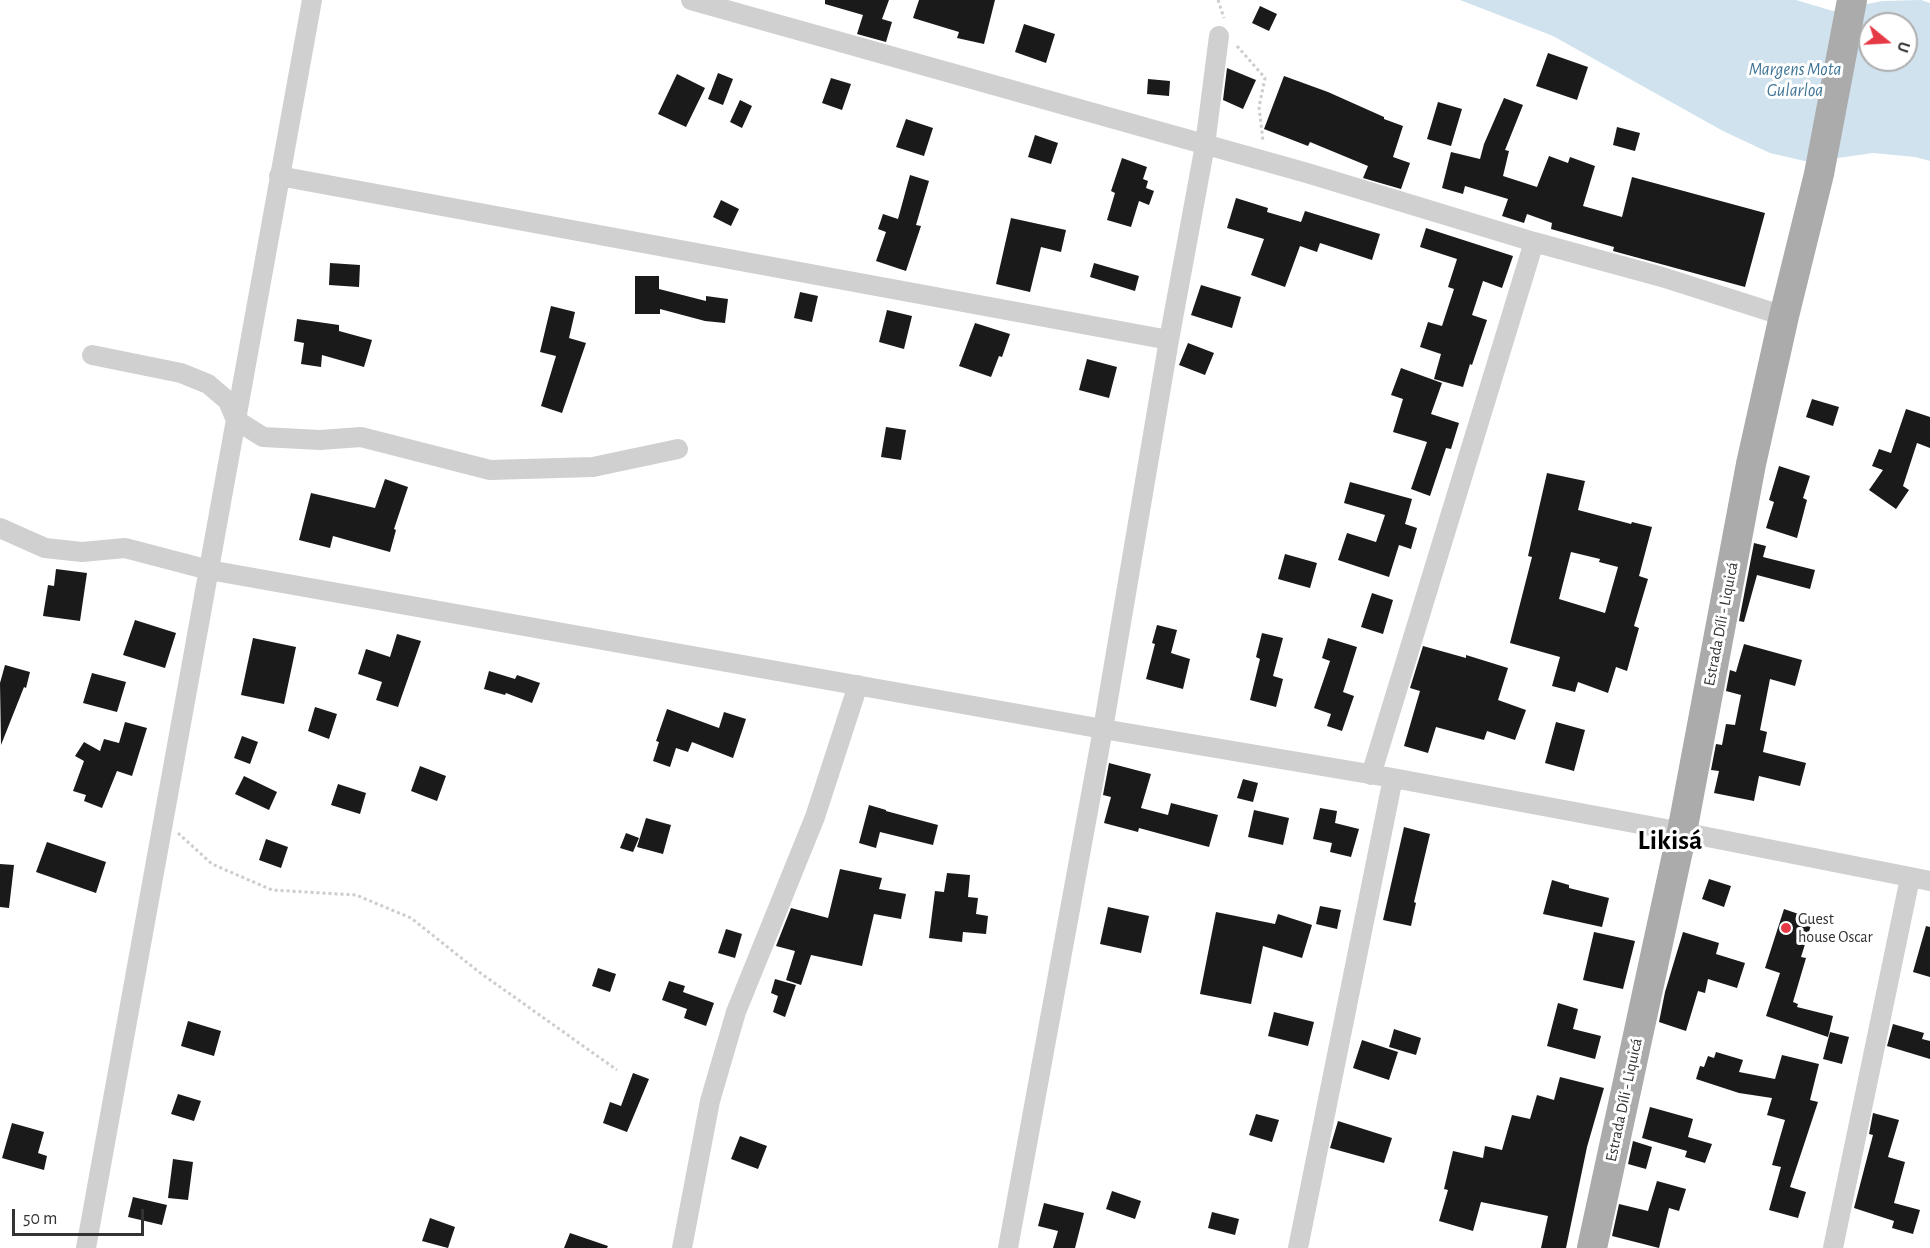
<!DOCTYPE html>
<html>
<head>
<meta charset="utf-8">
<style>
	body { margin:0 }
	#map { position:relative; width:1930px; height:1248px; overflow:hidden; background:#fff; font-family:"Alegreya Sans",sans-serif }
	canvas { display:block }
	.north { position:absolute; left:1858px; top:12px; width:60px; height:60px; box-sizing:border-box; background:#fff; border:2px solid #adadad; border-radius:50%; rotate:108deg; font-size:16px; font-weight:700; line-height:24px; text-align:center; color:#333 }
	.north::after { content:''; display:block; margin:auto; width:21px; height:27px; background:#e63946; clip-path:polygon(50% 0,100% 100%,50% 72%,0 100%) }
	.scale { position:absolute; left:12px; top:1209px; width:132px; height:27px; box-sizing:border-box; border:3px solid #333; border-top:0; padding-left:8px; font-size:18px; line-height:21px; white-space:nowrap; color:#333; -webkit-text-stroke:4px #fff; paint-order:stroke }
</style>
</head>
<body>
<div id="map">
<canvas width="1930" height="1248"></canvas>
<div class="north">U</div>
<div class="scale">50 m</div>
</div>
<script>
const c = document.querySelector('canvas').getContext('2d');
c.lineJoin = 'round';
function paint(path, color) { c.fillStyle = color; c.fill(path, 'evenodd'); }
const toPath = rows => new Path2D(rows.map(r => 'M' + r).join(''));
function strokePath(path, color, width, dash) { c.strokeStyle = color; c.lineWidth = width; c.lineCap = dash ? 'butt' : 'round'; c.setLineDash(dash || []); c.stroke(path); }
function write(font, color, halo, rows, align = 'center') {
  c.font = font + ' "Alegreya Sans",sans-serif'; c.lineWidth = 6; c.setLineDash([]); c.textBaseline = 'middle'; c.strokeStyle = halo; c.fillStyle = color; for (const [text, x, y, turn = 0] of rows) {
    c.save(); c.translate(x, y); c.rotate((+turn || 0) * Math.PI / 180); c.textAlign = isNaN(turn) ? turn : align; if (halo) c.strokeText(text, 0, 0); c.fillText(text, 0, 0); c.restore();
  }
}
const water = toPath([
	[1460,0,1796,0,1833,11,1882,1,1921,0,1930,3,1930,161,1915,157,1873,153,1809,162,1770,153,1723,131,1553,36],
	[1870,24,1906,24,1906,60,1870,60]
]);
const building = toPath([
	[825,0,889,0,882,19,892,22,886,42,857,34,863,15,825,4],
	[919,0,995,0,984,44,957,38,959,32,913,18],
	[1260,6,1277,14,1269,31,1252,23],
	[1024,24,1055,34,1046,63,1015,52],
	[1548,53,1588,67,1577,100,1536,86],
	[1227,68,1256,80,1243,109,1223,100],
	[718,73,733,79,723,105,708,99],
	[677,74,705,88,686,127,658,114],
	[1284,76,1328,92,1384,117,1384,119,1403,126,1393,157,1410,163,1401,189,1363,178,1368,166,1310,142,1308,146,1264,129],
	[831,78,851,84,842,110,822,103],
	[1148,79,1170,81,1169,96,1147,94],
	[1504,98,1523,105,1505,150,1509,151,1503,176,1537,187,1549,156,1568,163,1570,157,1595,166,1583,206,1622,217,1632,177,1765,213,1745,287,1613,251,1614,247,1551,229,1552,223,1527,214,1524,223,1502,216,1508,199,1465,186,1463,194,1442,188,1451,152,1480,159,1484,144],
	[740,100,752,106,742,128,730,122],
	[1438,102,1462,109,1451,146,1427,139],
	[906,119,933,128,924,156,896,147],
	[1617,127,1640,133,1635,151,1613,145],
	[1035,135,1058,143,1051,164,1028,157],
	[1122,158,1147,167,1143,179,1148,181,1146,188,1154,191,1149,205,1139,201,1131,227,1107,220,1115,193,1111,191],
	[910,175,929,181,916,225,921,226,906,271,876,261,886,232,878,229,883,214,898,219],
	[1236,198,1268,208,1267,212,1301,222,1305,211,1380,234,1372,260,1320,243,1317,252,1300,246,1285,287,1251,275,1264,239,1227,228],
	[721,200,739,209,731,226,713,217],
	[1011,218,1066,230,1061,252,1041,247,1030,292,996,284],
	[1426,228,1513,256,1502,288,1483,281,1472,315,1487,320,1472,365,1470,364,1463,387,1434,379,1441,354,1420,347,1428,322,1442,326,1454,289,1448,287,1457,259,1420,247],
	[330,263,360,265,359,287,329,285],
	[1094,263,1139,276,1135,291,1090,277],
	[635,276,659,276,659,289,706,301,706,296,728,299,725,323,705,321,660,309,660,314,635,314],
	[1201,285,1241,297,1232,328,1191,315],
	[800,292,818,296,812,322,794,318],
	[551,306,575,312,569,338,586,343,562,413,541,406,556,356,540,352],
	[887,310,912,316,904,349,879,342],
	[297,319,339,325,339,331,372,340,364,367,322,355,321,367,301,364,304,343,294,341],
	[975,323,1010,334,1002,357,999,356,991,377,959,366],
	[1188,343,1214,353,1205,375,1179,365],
	[1087,359,1117,367,1109,398,1079,390],
	[1401,368,1442,383,1431,414,1459,423,1451,449,1446,448,1430,496,1411,489,1427,442,1393,432,1403,399,1391,395],
	[1812,399,1839,407,1833,426,1806,417],
	[1906,409,1930,417,1930,448,1917,443,1903,486,1909,490,1896,509,1869,490,1883,470,1872,466,1879,449,1891,453],
	[886,427,906,430,901,460,881,457],
	[1779,466,1810,476,1803,498,1807,500,1797,538,1766,528,1774,502,1769,500],
	[1547,473,1585,481,1578,510,1631,524,1632,522,1652,527,1639,576,1648,579,1634,626,1639,628,1627,671,1616,667,1608,693,1578,682,1575,692,1552,686,1560,657,1510,643,1532,557,1528,556],
	[1571,552,1600,559,1599,562,1618,567,1605,613,1559,599],
	[385,479,408,487,394,529,396,530,390,552,333,536,330,548,299,540,311,493,375,508],
	[1350,482,1412,499,1405,524,1417,528,1411,549,1399,545,1389,577,1338,560,1347,533,1376,542,1385,515,1344,503],
	[1754,543,1766,546,1763,557,1815,570,1810,589,1757,575,1744,622,1739,621],
	[1285,554,1317,563,1310,588,1278,579],
	[56,569,87,573,80,621,43,616,48,585,54,586],
	[1372,593,1393,600,1383,634,1361,627],
	[135,620,176,633,165,668,123,655],
	[1157,625,1177,630,1171,653,1190,659,1183,689,1146,679,1155,644,1152,643],
	[1262,633,1283,638,1273,676,1283,679,1276,707,1250,700,1260,659,1256,657],
	[397,634,421,641,398,707,376,700,382,682,358,674,366,649,390,657],
	[253,638,296,647,284,704,241,695],
	[1328,638,1357,647,1343,692,1354,696,1342,731,1327,726,1331,714,1314,708,1330,661,1322,658],
	[1744,644,1802,660,1795,686,1770,679,1760,730,1767,732,1763,752,1806,763,1800,786,1759,776,1754,801,1714,793,1719,771,1711,770,1716,744,1722,745,1726,724,1735,725,1741,695,1726,691,1730,670,1736,672],
	[1423,646,1466,658,1466,655,1508,668,1498,700,1526,710,1515,740,1487,731,1484,740,1436,727,1428,753,1404,746,1420,691,1410,688],
	[5,665,30,672,26,688,24,687,1,745,0,683],
	[489,671,515,679,517,675,540,683,532,703,506,693,505,695,484,689],
	[92,673,126,682,117,712,83,703],
	[315,707,337,714,329,739,308,731],
	[667,709,719,728,724,712,746,719,733,758,692,742,688,752,676,748,670,767,653,761,659,742,656,741],
	[125,722,147,728,132,776,117,771,102,808,84,801,86,795,73,791,84,761,75,756,84,742,100,751,104,739,119,743],
	[1556,722,1585,730,1574,771,1545,763],
	[242,736,258,742,250,764,234,758],
	[1109,763,1151,774,1141,808,1168,815,1171,803,1218,815,1209,847,1139,828,1138,832,1104,823,1111,797,1103,795],
	[420,766,446,776,437,801,411,791],
	[244,776,277,792,269,810,235,794],
	[1243,779,1258,783,1253,802,1237,798],
	[338,784,366,793,360,814,331,805],
	[869,805,886,810,886,811,938,825,933,845,880,832,876,848,859,843],
	[1320,808,1337,811,1335,823,1359,829,1351,857,1330,852,1332,843,1313,839],
	[1254,810,1289,818,1283,845,1248,837],
	[646,818,671,825,663,854,637,847],
	[1404,827,1430,834,1414,902,1416,903,1411,926,1383,920],
	[626,833,639,838,633,852,620,848],
	[266,839,288,847,281,868,259,860],
	[47,842,106,862,96,893,36,872],
	[0,864,14,865,9,908,0,907],
	[840,869,882,878,879,889,906,894,901,919,874,914,862,966,811,955,801,985,786,980,795,951,776,946,791,908,828,918],
	[947,873,970,875,968,897,978,898,976,914,988,916,986,934,963,932,962,942,929,938,935,891,944,892],
	[1709,879,1731,886,1724,907,1702,899],
	[1552,880,1569,885,1569,888,1609,898,1602,927,1543,914],
	[1320,906,1341,910,1337,929,1316,924],
	[1108,907,1149,916,1141,953,1100,944],
	[1784,909,1813,919,1801,957,1806,958,1793,1002,1798,1004,1797,1007,1833,1016,1828,1037,1766,1016,1780,973,1765,968],
	[1216,912,1275,924,1278,914,1312,925,1302,958,1263,946,1251,1004,1200,994],
	[1926,926,1930,927,1930,977,1913,972],
	[726,929,742,934,735,958,718,953],
	[1594,932,1635,941,1623,989,1583,980],
	[1683,932,1719,943,1716,954,1745,963,1737,988,1708,979,1705,993,1698,991,1686,1031,1659,1022,1665,992],
	[598,968,616,974,610,992,592,986],
	[775,979,796,985,785,1017,773,1012,778,996,771,993],
	[669,981,685,986,683,992,714,1003,706,1026,684,1018,687,1009,662,1000],
	[1558,1003,1578,1009,1573,1029,1601,1036,1595,1059,1547,1046],
	[1274,1012,1314,1022,1308,1046,1268,1036],
	[188,1021,221,1031,214,1056,181,1046],
	[1893,1024,1924,1033,1922,1039,1930,1041,1930,1059,1887,1046],
	[1394,1029,1421,1038,1416,1055,1389,1047],
	[1830,1032,1849,1037,1842,1064,1823,1059],
	[1362,1040,1398,1052,1389,1080,1353,1068],
	[1716,1052,1743,1060,1739,1072,1775,1079,1782,1055,1819,1064,1810,1100,1818,1102,1790,1187,1806,1192,1798,1218,1769,1210,1781,1167,1772,1165,1785,1120,1767,1115,1772,1098,1739,1093,1696,1079,1700,1066,1704,1067,1708,1056,1714,1058],
	[633,1073,649,1079,627,1132,603,1123,610,1102,621,1106],
	[1560,1077,1604,1088,1587,1147,1566,1248,1541,1248,1548,1216,1481,1202,1473,1231,1439,1221,1448,1190,1444,1189,1453,1151,1483,1158,1485,1146,1502,1150,1512,1115,1530,1119,1537,1095,1554,1100],
	[178,1094,201,1101,194,1121,171,1114],
	[1650,1107,1693,1119,1688,1137,1712,1144,1705,1163,1685,1157,1687,1151,1642,1138],
	[1873,1113,1899,1120,1888,1157,1905,1162,1894,1203,1920,1210,1913,1234,1892,1228,1894,1221,1854,1208,1873,1135,1869,1134],
	[1256,1114,1279,1120,1272,1142,1249,1135],
	[1338,1121,1392,1138,1384,1163,1330,1148],
	[12,1123,44,1132,38,1153,47,1156,44,1170,2,1158],
	[740,1136,767,1146,758,1169,731,1159],
	[1633,1141,1652,1147,1646,1169,1628,1164],
	[173,1159,193,1162,188,1200,168,1198],
	[1657,1181,1686,1189,1679,1211,1669,1208,1659,1248,1612,1236,1619,1204,1648,1211],
	[1112,1191,1141,1201,1135,1219,1106,1209],
	[133,1197,167,1205,162,1225,128,1217],
	[1044,1203,1084,1213,1075,1248,1053,1248,1058,1231,1038,1226],
	[1212,1212,1239,1219,1235,1235,1208,1228],
	[430,1218,455,1227,448,1248,422,1241],
	[570,1233,608,1246,607,1248,564,1248]
]);
const path = toPath([
	[1218,0,1224,18],
	[1237,46,1265,78,1259,107,1263,141],
	[178,833,212,864,272,890,356,895,411,918,479,972,617,1070]
]);
const street = toPath([
	[691,0,1307,173,1534,242,1662,277,1784,316],
	[279,176,1169,340],
	[92,355,181,373,208,384,228,401,236,420,263,437,320,440,361,437,490,470,593,467,678,449],
	[0,528,45,548,82,552,125,548,209,570,1103,729,1393,778,1682,832,1930,881],
	[1371,775,1534,242],
	[86,1248,312,0],
	[682,1248,710,1101,736,1012,815,817,858,685],
	[1008,1248,1103,729,1169,340,1205,145,1219,36],
	[1298,1248,1393,778],
	[1833,1248,1910,878]
]);
const primary = toPath([
	[1592,1248,1682,832,1751,464,1784,316,1819,174,1852,0]
]);
const markers = [
	[1786,928,6,"#e63946"]
];
const streetNames = [
	["Estrada Díli - Liquicá",1721,624,-79],
	["Estrada Díli - Liquicá",1624,1100,-78]
];
const poiNames = [
	["Guest",1798,919],
	["house Oscar",1798,937]
];
const waterNames = [
	["Margens Mota",1795,70],
	["Gularloa",1795,91]
];
const townNames = [
	["Likisá",1670,841]
];
paint(water, '#cfe2ee');
paint(building, '#1a1a1a');
strokePath(path, '#cdcdcd', 3, [3, 3]);
strokePath(street, '#d0d0d0', 20);
strokePath(primary, '#ababab', 30);
for (const [x, y, r, color] of markers) { const dot = new Path2D(); dot.arc(x, y, r, 0, 2 * Math.PI); c.fillStyle = color; c.fill(dot); strokePath(dot, '#fff', 2); }
write('16px', '#333', '#fff', streetNames);
write('16px', '#333', '#fff', poiNames, 'left');
write('italic 18px', '#3f7597', '#fff', waterNames);
write('bold 28px', '#000', '#fff', townNames);
</script>
</body>
</html>
